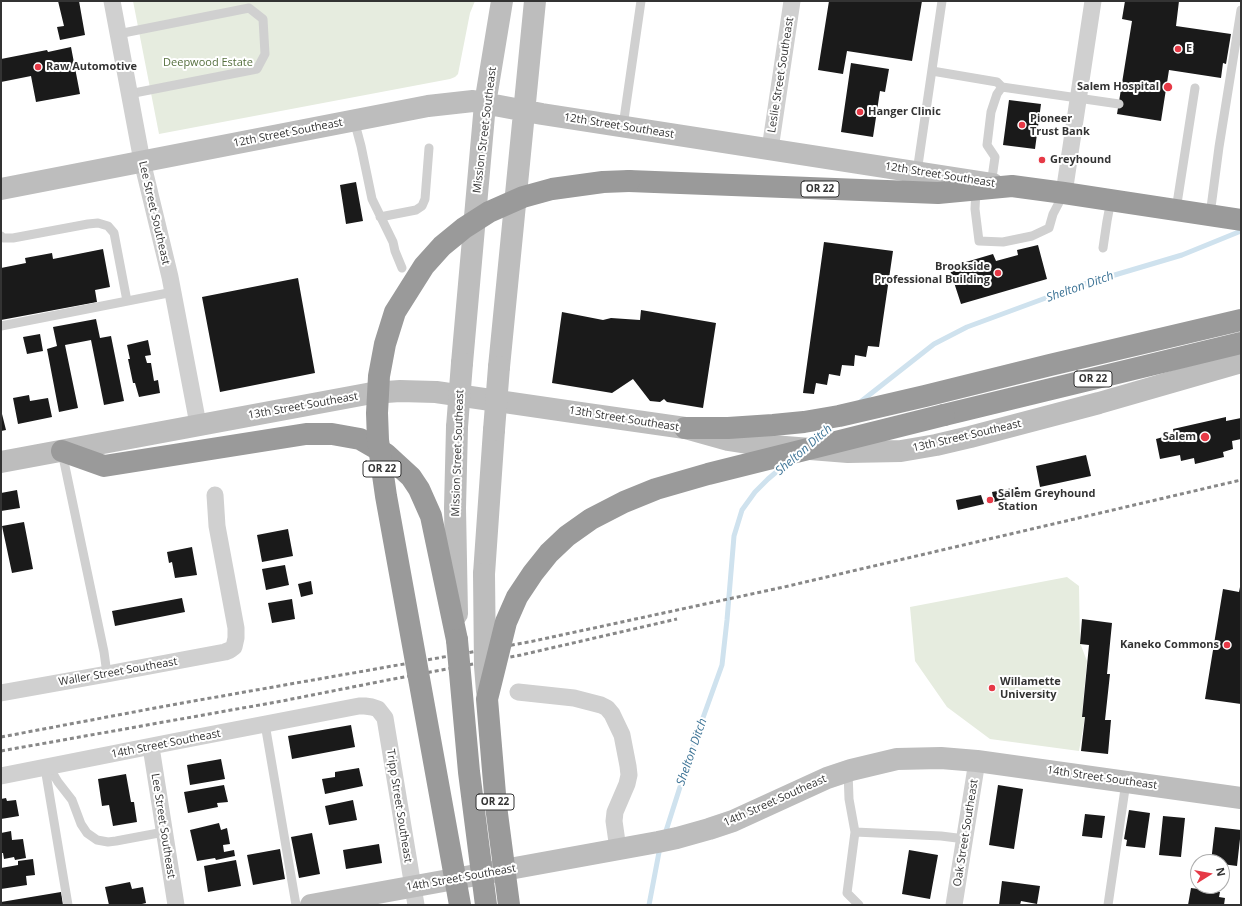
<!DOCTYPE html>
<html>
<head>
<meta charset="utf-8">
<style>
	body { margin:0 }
	#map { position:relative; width:1242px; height:906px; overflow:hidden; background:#fff; font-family:"Open Sans",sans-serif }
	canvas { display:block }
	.frame { position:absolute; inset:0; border:2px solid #333; pointer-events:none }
	.north { position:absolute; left:1190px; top:854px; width:40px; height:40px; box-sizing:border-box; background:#fff; border:1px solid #adadad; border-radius:50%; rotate:79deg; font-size:11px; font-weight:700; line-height:16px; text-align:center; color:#333 }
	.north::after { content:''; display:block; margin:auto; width:14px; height:18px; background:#e63946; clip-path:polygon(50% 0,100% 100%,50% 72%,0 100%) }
</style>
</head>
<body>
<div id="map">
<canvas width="1242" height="906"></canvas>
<div class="frame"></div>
<div class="north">N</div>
</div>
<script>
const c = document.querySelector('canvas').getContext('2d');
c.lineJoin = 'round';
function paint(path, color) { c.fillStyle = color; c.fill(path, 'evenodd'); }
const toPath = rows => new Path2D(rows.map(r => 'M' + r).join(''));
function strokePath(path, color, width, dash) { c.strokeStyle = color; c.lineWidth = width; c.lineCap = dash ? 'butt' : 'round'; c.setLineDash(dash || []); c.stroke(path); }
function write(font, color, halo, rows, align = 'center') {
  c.font = font + ' "Open Sans",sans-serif'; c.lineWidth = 4; c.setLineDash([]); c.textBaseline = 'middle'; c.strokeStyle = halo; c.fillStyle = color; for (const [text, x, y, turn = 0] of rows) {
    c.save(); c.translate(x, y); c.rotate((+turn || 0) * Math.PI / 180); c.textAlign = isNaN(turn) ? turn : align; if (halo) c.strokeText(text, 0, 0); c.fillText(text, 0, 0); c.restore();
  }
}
const green = toPath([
	[133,1,475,1,470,13,459,69,458,74,455,77,450,79,159,134],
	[1067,577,1079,586,1080,643,1087,661,1082,714,1085,717,1079,751,990,739,947,707,915,661,910,607]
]);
const stream = toPath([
	[859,403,934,344,967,327,1081,285,1182,255,1241,231],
	[817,438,833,425],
	[665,834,695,740,722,665,727,620,734,536,742,510,755,492,768,479,788,462],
	[649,905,660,847]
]);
const building = toPath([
	[58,1,79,1,85,35,60,40,57,27,64,26],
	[829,1,922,1,912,61,847,51,843,74,818,70],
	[1125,1,1179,1,1176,26,1231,34,1226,64,1223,63,1221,78,1169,70,1161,121,1117,114,1132,21,1122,19],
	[71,47,80,94,36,102,31,76,1,82,1,59,47,50,48,52],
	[851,63,889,69,885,92,880,91,873,137,841,132],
	[1009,100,1041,104,1035,149,1003,145],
	[356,182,363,221,346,224,340,185],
	[824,242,893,251,879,347,868,346,866,357,855,355,854,366,842,365,840,376,829,374,827,385,816,383,814,394,803,393],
	[1038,245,1047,279,961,304,949,267,993,254,996,261,1018,255,1017,250],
	[103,249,110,287,95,290,97,302,1,320,1,268,26,263,25,258,52,253,53,259],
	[298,278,315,373,220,392,202,297],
	[641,310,716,323,703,408,667,402,664,399,660,402,650,401,633,379,612,393,552,383,562,312,603,320,611,318,640,320],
	[96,319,100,338,111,336,124,401,104,405,91,340,65,345,78,408,59,412,47,349,57,346,53,327],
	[40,334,43,351,27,354,23,337],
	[148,340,151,355,145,356,147,363,151,363,154,381,158,380,160,393,139,397,135,383,133,383,128,359,130,359,127,345],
	[29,395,30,401,48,398,52,417,18,424,13,398],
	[1,410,6,430,1,431],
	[1226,417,1226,421,1241,418,1241,439,1232,441,1233,449,1223,452,1224,457,1195,464,1194,458,1181,461,1180,455,1160,459,1156,439,1174,434,1173,429],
	[1086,455,1091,476,1040,487,1036,466],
	[1018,487,1020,496,994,502,992,492],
	[17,490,20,508,1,511,1,493],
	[981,495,984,504,958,510,956,500],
	[24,522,33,569,12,573,2,526],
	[288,529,293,556,262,562,257,535],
	[192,547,197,575,175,578,172,562,169,563,167,552],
	[285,565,289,585,266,590,262,569],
	[311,581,313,594,301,597,298,584],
	[1240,587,1241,587,1241,704,1205,699,1223,589,1239,592],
	[182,598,185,612,115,626,112,611],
	[292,599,295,619,272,623,268,603],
	[1082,619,1112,623,1107,674,1110,674,1105,720,1111,720,1108,754,1081,751,1085,717,1082,717,1089,645,1080,644],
	[351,725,355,747,292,759,288,736],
	[221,759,225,779,190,785,187,765],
	[359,768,363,786,325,794,322,779,335,777,335,772],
	[126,774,131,802,134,802,137,822,113,826,109,805,102,806,98,779],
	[224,785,228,802,217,803,218,807,188,813,184,792],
	[998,785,1023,789,1014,849,989,845],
	[6,798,7,801,16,800,19,816,1,819,1,799],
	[353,800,357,820,329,825,325,806],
	[1129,810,1150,813,1145,848,1126,846,1127,840,1124,839],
	[1085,814,1105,816,1102,838,1082,836],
	[1163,816,1185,818,1181,857,1159,855],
	[219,823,221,830,227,828,230,844,223,845,224,852,234,850,235,856,216,860,215,858,197,861,190,830],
	[1215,827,1241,830,1237,866,1222,864,1222,862,1211,862],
	[11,831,12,840,23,839,26,858,15,860,14,857,4,859,3,853,1,853,1,833],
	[312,833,320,874,299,878,291,837],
	[379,844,382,863,346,869,343,850],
	[280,849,285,879,253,885,247,855],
	[909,850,938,855,930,899,902,894],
	[33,859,35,875,26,876,27,885,1,889,1,868,18,865,18,861],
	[236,860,241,886,208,892,204,866],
	[1002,881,1040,886,1037,904,1021,901,1020,905,999,905],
	[130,882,132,889,143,887,146,903,138,905,109,905,105,887],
	[1191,888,1220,892,1219,897,1225,898,1224,905,1188,905],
	[61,892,63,905,1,905,1,902]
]);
const lane = toPath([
	[118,34,249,8,263,19,265,54,257,69,129,94],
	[932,71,997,82,1002,87],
	[354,120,361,146,372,199,393,242,395,251,402,268],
	[623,126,641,1],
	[917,172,942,1],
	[991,185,995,157,987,145,991,112,997,94,1002,87,1119,104],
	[976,189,975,209,979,241,1003,242,1032,236,1049,228,1053,214,1064,193],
	[1176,210,1195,88],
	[1210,215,1219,147,1241,10],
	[380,217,416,210,422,206,425,199,429,148],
	[1,236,3,238,13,238,88,224,98,223,108,226,114,233,127,301],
	[1103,248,1107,221,1111,200],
	[1,326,173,292],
	[62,452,104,652,107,674],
	[265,724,296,905],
	[49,767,58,782,72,800,81,824,87,833,97,840,108,842,116,841,164,832],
	[45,768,68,905],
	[848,771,849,799,855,832,941,836,965,839],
	[855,832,847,893,859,905],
	[1108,905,1126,782]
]);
const street = toPath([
	[112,1,142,161,170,277,198,424],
	[770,149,792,1],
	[1064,193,1093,1],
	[518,692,574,698,601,705,607,708,612,714,622,735,628,766,629,775,627,784,615,812,614,821,618,849],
	[1,693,107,674,225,652,230,650,234,647,236,638,236,628,217,526,215,495],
	[151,747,176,905],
	[1,776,172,742,359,706,365,706,372,707,378,709,385,718,416,905],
	[954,905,977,761]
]);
const secondary = toPath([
	[1,189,428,106,473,101,542,114,993,184],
	[462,363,485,104,502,1],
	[499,367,535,1],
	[1,462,372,393,400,391,436,392,580,413,685,428,728,440,760,445,848,452,901,451,936,445,970,437,1099,403,1241,362],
	[484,574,494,430],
	[457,614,455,508,457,427],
	[311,905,658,842,677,838,709,829,733,821,827,778,851,770,897,759,941,758,977,761,1241,798]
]);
const highway = toPath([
	[629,181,938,193,1012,186,1064,193,1241,220],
	[944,415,1241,343],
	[685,428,728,428,773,425,804,422,839,416,925,396,1050,365,1241,320],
	[62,451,104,466,306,434,332,434,360,439,386,454,411,477,419,489,431,516,457,640]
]);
const rail = toPath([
	[1,737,171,705,529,642,784,587,1241,480],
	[1,751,282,701,388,680,521,655,677,619]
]);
const secondaryBridge = toPath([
	[457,427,462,363],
	[494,430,499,367],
	[484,574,485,666,487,691]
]);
const highwayBridge = toPath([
	[457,640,469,772,486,905],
	[460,905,386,496,378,440,377,413,379,376,385,344,395,312,424,266,442,246,464,228,489,212,523,197,552,189,603,182,629,181],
	[509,905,496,806,487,699,506,622,517,597,533,573,549,553,567,536,591,519,624,502,656,489,708,474,944,415]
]);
const markers = [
	[1178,49,4,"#e63946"],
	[38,67,4,"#e63946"],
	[1168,87,5,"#e63946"],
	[860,112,4,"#e63946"],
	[1022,125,4,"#e63946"],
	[1042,160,4,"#e63946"],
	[998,273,4,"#e63946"],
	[1205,437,5,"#e63946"],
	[990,500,4,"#e63946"],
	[1227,645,4,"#e63946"],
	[992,688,4,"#e63946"]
];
const shields = [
	[820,189,38],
	[1093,379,38],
	[382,469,38],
	[495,802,38]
];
const shieldNames = [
	["OR 22",820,189],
	["OR 22",1093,379],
	["OR 22",382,469],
	["OR 22",495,802]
];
const poiNames = [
	["E",1186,49],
	["Raw Automotive",46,67],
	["Salem Hospital",1159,87,"right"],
	["Hanger Clinic",868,112],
	["Pioneer",1030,119],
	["Trust Bank",1030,132],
	["Greyhound",1050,160],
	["Brookside",990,267,"right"],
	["Professional Building",990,280,"right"],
	["Salem",1196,437,"right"],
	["Salem Greyhound",998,494],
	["Station",998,507],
	["Kaneko Commons",1219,645,"right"],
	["Willamette",1000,682],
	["University",1000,695]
];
const parkNames = [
	["Deepwood Estate",208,63]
];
const streetNames = [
	["Leslie Street Southeast",781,75,-81],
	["12th Street Southeast",619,126,9],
	["Mission Street Southeast",485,130,-83],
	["12th Street Southeast",288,133,-11],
	["12th Street Southeast",940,175,9],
	["Lee Street Southeast",154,213,77],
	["13th Street Southeast",303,406,-10],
	["13th Street Southeast",624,419,9],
	["13th Street Southeast",967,436,-13],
	["Mission Street Southeast",458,453,-88],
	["Waller Street Southeast",118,672,-10],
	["14th Street Southeast",166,744,-11],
	["14th Street Southeast",1102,778,8],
	["14th Street Southeast",775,801,-24],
	["Tripp Street Southeast",399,806,81],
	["Lee Street Southeast",163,826,81],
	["Oak Street Southeast",966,833,-81],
	["14th Street Southeast",461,878,-10]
];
const waterNames = [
	["Shelton Ditch",1080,287,-19],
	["Shelton Ditch",804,450,-41],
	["Shelton Ditch",692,752,-71]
];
paint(green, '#e6ecdf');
strokePath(stream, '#cfe2ee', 5);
paint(building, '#1a1a1a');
strokePath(lane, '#d0d0d0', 9);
strokePath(street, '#d0d0d0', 17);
strokePath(secondary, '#bdbdbd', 22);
strokePath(highway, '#9a9a9a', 22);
strokePath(rail, '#888', 3, [4, 3]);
strokePath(secondaryBridge, '#bdbdbd', 22);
strokePath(highwayBridge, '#9a9a9a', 22);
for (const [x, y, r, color] of markers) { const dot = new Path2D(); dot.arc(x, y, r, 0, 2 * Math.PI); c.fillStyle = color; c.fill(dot); strokePath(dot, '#fff', 1.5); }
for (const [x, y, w] of shields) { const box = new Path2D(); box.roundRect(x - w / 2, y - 8, w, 16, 3); c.fillStyle = '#fff'; c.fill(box); strokePath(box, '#333', 1); }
write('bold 10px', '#333', null, shieldNames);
write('bold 11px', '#333', '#fff', poiNames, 'left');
write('11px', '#56703f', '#fff', parkNames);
write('11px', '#333', '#fff', streetNames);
write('italic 12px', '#3f7597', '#fff', waterNames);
</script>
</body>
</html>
